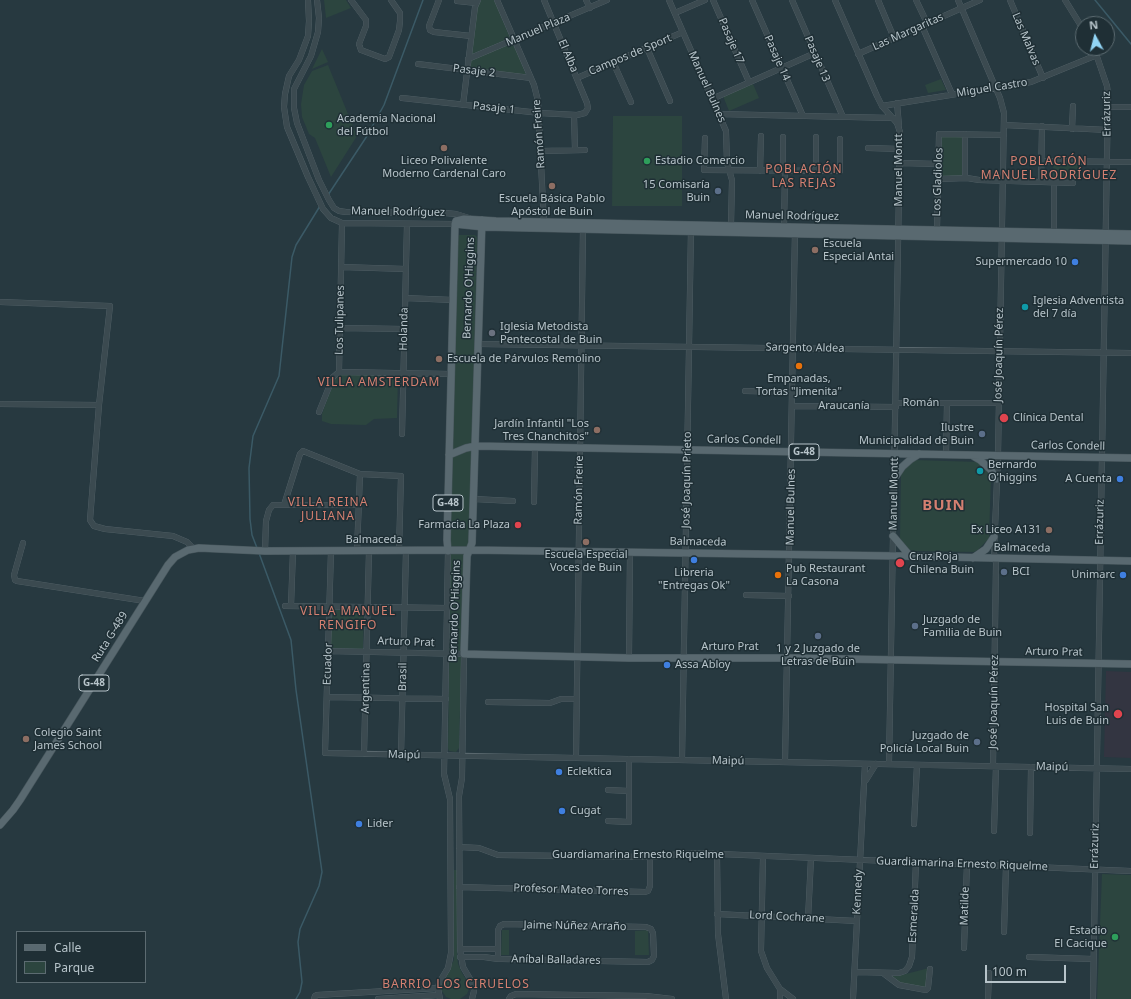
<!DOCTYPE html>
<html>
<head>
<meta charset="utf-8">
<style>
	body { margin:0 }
	#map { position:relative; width:1131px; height:999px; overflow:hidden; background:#273940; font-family:"Noto Sans",sans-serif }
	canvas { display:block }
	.legend { position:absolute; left:16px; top:931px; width:130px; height:52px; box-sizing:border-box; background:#1f2f35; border:1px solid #5c6b71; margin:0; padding:5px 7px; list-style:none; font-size:12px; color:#b7c4ca }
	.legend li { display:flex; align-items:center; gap:8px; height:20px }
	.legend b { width:20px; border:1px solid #5c6b71 }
	.north { position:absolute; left:1075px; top:16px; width:40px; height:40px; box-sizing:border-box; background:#1f2f35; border:1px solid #5c6b71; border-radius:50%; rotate:353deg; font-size:11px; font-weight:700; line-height:16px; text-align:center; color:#b7c4ca }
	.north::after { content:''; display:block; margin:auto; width:14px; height:18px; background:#92d5f5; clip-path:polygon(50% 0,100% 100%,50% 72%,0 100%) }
	.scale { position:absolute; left:985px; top:965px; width:81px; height:18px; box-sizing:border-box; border:2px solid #b7c4ca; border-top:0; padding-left:5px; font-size:12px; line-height:14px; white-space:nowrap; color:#b7c4ca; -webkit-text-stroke:3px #1f2f35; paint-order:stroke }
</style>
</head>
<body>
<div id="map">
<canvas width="1131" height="999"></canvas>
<ul class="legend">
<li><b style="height:5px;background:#596970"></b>Calle</li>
<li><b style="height:11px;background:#2c453f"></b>Parque</li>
</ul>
<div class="north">N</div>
<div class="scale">100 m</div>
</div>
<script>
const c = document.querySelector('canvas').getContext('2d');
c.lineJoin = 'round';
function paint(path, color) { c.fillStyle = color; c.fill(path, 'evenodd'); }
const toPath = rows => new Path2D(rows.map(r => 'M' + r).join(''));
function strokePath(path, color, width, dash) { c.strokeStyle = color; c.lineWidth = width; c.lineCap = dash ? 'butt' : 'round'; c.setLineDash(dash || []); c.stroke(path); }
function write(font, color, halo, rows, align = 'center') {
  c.font = font + ' "Noto Sans",sans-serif'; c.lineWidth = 3; c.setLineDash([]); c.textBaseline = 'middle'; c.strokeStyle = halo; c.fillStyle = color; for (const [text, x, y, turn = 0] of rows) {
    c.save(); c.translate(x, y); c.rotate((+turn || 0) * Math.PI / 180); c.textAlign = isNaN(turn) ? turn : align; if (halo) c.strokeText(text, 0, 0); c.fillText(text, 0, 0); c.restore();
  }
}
const medical = toPath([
	[1106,671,1131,672,1131,758,1104,757]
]);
const green = toPath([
	[324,0,346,0,351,8,326,18],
	[481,0,494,0,510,38,470,55,477,6],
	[513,42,526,75,468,69,470,61],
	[322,49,328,62,312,69],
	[328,65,357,136,331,177,315,138,309,134,302,117,301,104,304,85,312,71],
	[941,79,946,90,928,93,925,85],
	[753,84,759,98,729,111,723,96],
	[613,116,682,116,682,206,612,206],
	[942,136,964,136,963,178,941,177],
	[1053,163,1078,164,1078,179,1053,178],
	[459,235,475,235,477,237,477,242,470,536,464,558,459,748,456,752,449,751,448,748,452,453,457,238],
	[339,375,398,375,397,418,374,419,366,425,331,424,322,421,322,414,335,378],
	[914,460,979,462,983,464,991,476,989,538,978,550,974,552,915,551,910,550,900,540,901,473],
	[331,610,364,610,363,649,331,648],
	[454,870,457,870,457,955,458,964,462,973,467,981,469,989,467,994,460,999,451,999,446,997,442,991,442,984,454,960],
	[1102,874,1131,875,1131,999,1097,999],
	[502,930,509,930,509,955,501,955],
	[648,930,649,955,635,955,635,931],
	[929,968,927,988,898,982,890,976,902,975]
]);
const stream = toPath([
	[1095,0,1131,44],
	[328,195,367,136,384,105,423,0],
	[257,548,252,535,250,519,249,468,253,436,279,376,292,257,296,245,320,206],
	[259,553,291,640,296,690,322,872,319,886,300,929,298,942,302,982,300,992,296,999]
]);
const minor = toPath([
	[308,0,309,21,308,36,299,60,289,76,285,94,284,107,287,127,308,177,323,209,331,218,342,223,455,224],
	[317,0,319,18,318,32,311,56,294,89,294,108,297,123,319,180,329,200,334,208,339,211,346,212,445,213,456,214,469,218],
	[351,0,366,20,366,26,359,44,361,50,385,59,389,57,399,30,400,21,400,13,391,0],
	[439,0,429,26,430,30,434,32,471,36],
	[497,0,534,85,538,101,544,225],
	[586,0,590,8],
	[669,0,726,131,727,163,732,180,731,225],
	[713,0,749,82],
	[752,0,803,116],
	[792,0,843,117],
	[835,0,877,96,882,106,897,123,900,132,889,764],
	[878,0,894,38],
	[916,0,927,23],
	[958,0,1000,98,1004,113,998,456,994,553,996,563,993,766],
	[1010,0,1043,78],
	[1065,0,1083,29],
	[457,1,476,3],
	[675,13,705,0],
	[922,26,952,94],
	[647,48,670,101],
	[858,54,980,0],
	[468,59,607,0],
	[613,62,631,102],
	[418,64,531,78],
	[577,78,683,32],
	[402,98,540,113,577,115,585,113,588,108,587,103,544,0],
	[712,99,815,53],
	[897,103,899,126],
	[463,105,475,7,478,0],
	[882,106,1031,82,1097,55],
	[1108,107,1131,107],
	[718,114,893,118],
	[574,115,575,150],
	[1004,125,1108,130],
	[1072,129,1073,106],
	[705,138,704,170,840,171,840,139],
	[868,148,900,149],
	[541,151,585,150],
	[1041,161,1131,162],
	[900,163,939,164],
	[760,171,761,136],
	[783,171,783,137],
	[816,171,816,137],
	[965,178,965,134],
	[938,179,967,178,979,180,1073,183],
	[1041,182,1042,126],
	[784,229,785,171],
	[937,230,939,134,1004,135],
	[1054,232,1054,182],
	[341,267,406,269],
	[405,298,453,300],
	[0,302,110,306,99,405,90,520,94,526,105,529,173,536,187,542,194,549],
	[340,328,404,329],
	[479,344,1131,353],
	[339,372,451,374],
	[745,391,793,392],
	[896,403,998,403],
	[0,404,99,405],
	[792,406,896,407],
	[319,412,333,377,339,372,342,223],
	[402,434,407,224],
	[946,455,947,403],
	[474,499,513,501],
	[534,502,535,447],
	[284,505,300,454,303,451,360,474,401,476,399,551],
	[23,543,14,575,15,580,17,581,145,601],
	[265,551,266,521,269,510,273,505,359,505],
	[331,551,325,753,1131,769],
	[357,551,360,474],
	[746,595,789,596],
	[285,606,448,608],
	[291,606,293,551],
	[328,651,464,654,462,778,459,796,460,949,463,967,473,984,474,991,472,999],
	[629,658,630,552],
	[327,697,446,699],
	[488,702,550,703,561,699,577,699],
	[364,754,369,551],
	[401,755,406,551],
	[576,758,583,227],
	[682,760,691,229],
	[785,762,795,231],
	[866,780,876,764],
	[608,790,629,791],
	[608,821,629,822,629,759],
	[914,824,917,765],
	[994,831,996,766],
	[1030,833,1031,767],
	[459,847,479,848,498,855,647,857,695,853,1131,871],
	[717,854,718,934,726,999],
	[763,856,761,951,767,968,780,989,793,999],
	[459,887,645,892,648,891,650,886,650,857],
	[717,914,857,921],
	[808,919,811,858],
	[1004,932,1006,866],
	[964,948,967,864],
	[460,949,498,949],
	[460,957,484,957,498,959,502,959,648,962,652,960,654,956,653,933,651,929,646,927,504,924,500,926,498,930,498,959],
	[1029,957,1093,959],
	[855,972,899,973,905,971,909,966,912,957,916,862],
	[883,973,899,985,926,990,928,988,930,969],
	[780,989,780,999],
	[314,999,315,996,317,995,438,988],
	[378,999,439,995],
	[440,999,438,988,439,983,448,968,451,953,450,799,444,774,448,551],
	[509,999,511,996,516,994,646,996,672,999],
	[853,999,865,764],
	[988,999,989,973],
	[1093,999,1108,94,1107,86,1094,48]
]);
const major = toPath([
	[482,220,472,543,467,556,464,654,629,658,788,658,1131,664],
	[455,224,456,221,464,219,496,221,1131,234],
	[455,224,484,227,1131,241],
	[449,455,466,448,476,446,1131,458],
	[973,456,980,460,991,470,997,479],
	[894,479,902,467,911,459,919,454],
	[893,536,910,556],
	[448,551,447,540,455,224],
	[973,558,986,549,994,537],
	[0,825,13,810,20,800,168,565,175,557,188,550,199,548,265,551,470,550,900,556,1131,561]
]);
const markers = [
	[329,125,4,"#2e9e5b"],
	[444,148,4,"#8d6e63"],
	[647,161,4,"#2e9e5b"],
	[552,186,4,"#8d6e63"],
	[718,191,4,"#5c6f8a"],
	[815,250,4,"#8d6e63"],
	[1075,262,4,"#3f7fe0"],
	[1025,307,4,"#0f9aa8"],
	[492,333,4,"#6b7280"],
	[439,359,4,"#8d6e63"],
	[799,366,4,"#e8710a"],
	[1004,418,5,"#e0444e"],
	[597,430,4,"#8d6e63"],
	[982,434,4,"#5c6f8a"],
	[980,471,4,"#0f9aa8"],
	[1120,479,4,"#3f7fe0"],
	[518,525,4,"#e0444e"],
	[1049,530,4,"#8d6e63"],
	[586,542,4,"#8d6e63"],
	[694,560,4,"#3f7fe0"],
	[900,563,5,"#e0444e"],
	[1004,572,4,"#5c6f8a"],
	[778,575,4,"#e8710a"],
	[1123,575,4,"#3f7fe0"],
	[915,626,4,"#5c6f8a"],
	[818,636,4,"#5c6f8a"],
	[667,665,4,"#3f7fe0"],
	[1118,714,5,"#e0444e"],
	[26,739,4,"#8d6e63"],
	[977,742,4,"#5c6f8a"],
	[559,772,4,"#3f7fe0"],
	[562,811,4,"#3f7fe0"],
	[359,824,4,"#3f7fe0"],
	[1115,937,4,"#2e9e5b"]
];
const shields = [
	[804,452,30],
	[448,503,30],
	[94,683,30]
];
const shieldNames = [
	["G-48",804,452],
	["G-48",448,503],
	["G-48",94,683]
];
const streetNames = [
	["Manuel Plaza",538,30,-23],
	["Las Margaritas",908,32,-24],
	["Las Malvas",1026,39,67],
	["Pasaje 17",731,41,67],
	["Campos de Sport",630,55,-23],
	["El Alba",568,56,67],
	["Pasaje 14",777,58,66],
	["Pasaje 13",817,59,67],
	["Pasaje 2",474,71,7],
	["Manuel Bulnes",707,87,66],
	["Miguel Castro",992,88,-9],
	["Pasaje 1",494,108,6],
	["Errázuriz",1107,114,-91],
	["Ramón Freire",539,134,-94],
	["Manuel Montt",899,170,-90],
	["Los Gladiolos",938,182,-88],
	["Manuel Rodríguez",398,212,1],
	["Manuel Rodríguez",792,216,1],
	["Bernardo O'Higgins",469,288,-88],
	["Los Tulipanes",340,320,-89],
	["Holanda",404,329,-89],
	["Sargento Aldea",805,348,1],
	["José Joaquín Pérez",999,355,-89],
	["Román",921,403],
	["Araucanía",844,406],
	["Carlos Condell",744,440,1],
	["Carlos Condell",1068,446,1],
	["José Joaquín Prieto",687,480,-89],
	["Ramón Freire",579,490,-89],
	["Manuel Montt",894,494,-89],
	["Manuel Bulnes",791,507,-89],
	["Errázuriz",1100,522,-89],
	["Balmaceda",374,540],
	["Balmaceda",698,542,1],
	["Balmaceda",1022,548,1],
	["Bernardo O'Higgins",455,611,-88],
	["Ruta G-489",110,637,-58],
	["Arturo Prat",406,642,2],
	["Arturo Prat",730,647],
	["Arturo Prat",1054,652,1],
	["Ecuador",328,664,-88],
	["Brasil",403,677,-89],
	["Argentina",366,688,-89],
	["José Joaquín Pérez",994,702,-89],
	["Maipú",404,755,1],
	["Maipú",728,761,1],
	["Maipú",1052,767,1],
	["Errázuriz",1095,846,-89],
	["Guardiamarina Ernesto Riquelme",638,855],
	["Guardiamarina Ernesto Riquelme",962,864,2],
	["Profesor Mateo Torres",571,890,2],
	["Kennedy",858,892,-87],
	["Matilde",965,906,-88],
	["Esmeralda",914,916,-87],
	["Lord Cochrane",787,917,3],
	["Jaime Núñez Arraño",575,926,1],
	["Aníbal Balladares",556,960,1]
];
const poiNames = [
	["Academia Nacional",337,119],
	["del Fútbol",337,132],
	["Liceo Polivalente",444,161,"center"],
	["Moderno Cardenal Caro",444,174,"center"],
	["Estadio Comercio",655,161],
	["15 Comisaría",710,185,"right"],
	["Buin",710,198,"right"],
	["Escuela Básica Pablo",552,199,"center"],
	["Apóstol de Buin",552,212,"center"],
	["Escuela",823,244],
	["Especial Antai",823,257],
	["Supermercado 10",1067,262,"right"],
	["Iglesia Adventista",1033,301],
	["del 7 día",1033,314],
	["Iglesia Metodista",500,327],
	["Pentecostal de Buin",500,340],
	["Escuela de Párvulos Remolino",447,359],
	["Empanadas,",799,379,"center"],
	["Tortas \"Jimenita\"",799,392,"center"],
	["Clínica Dental",1013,418],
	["Jardín Infantil \"Los",589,424,"right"],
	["Tres Chanchitos\"",589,437,"right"],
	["Ilustre",974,428,"right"],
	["Municipalidad de Buin",974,441,"right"],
	["Bernardo",988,465],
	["O'higgins",988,478],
	["A Cuenta",1112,479,"right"],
	["Farmacia La Plaza",510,525,"right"],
	["Ex Liceo A131",1041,530,"right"],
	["Escuela Especial",586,555,"center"],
	["Voces de Buin",586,568,"center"],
	["Cruz Roja",909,557],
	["Chilena Buin",909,570],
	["Pub Restaurant",786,569],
	["La Casona",786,582],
	["BCI",1012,572],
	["Libreria",694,573,"center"],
	["\"Entregas Ok\"",694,586,"center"],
	["Unimarc",1115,575,"right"],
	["Juzgado de",923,620],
	["Familia de Buin",923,633],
	["1 y 2 Juzgado de",818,649,"center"],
	["Letras de Buin",818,662,"center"],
	["Assa Abloy",675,665],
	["Hospital San",1109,708,"right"],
	["Luis de Buin",1109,721,"right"],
	["Colegio Saint",34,733],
	["James School",34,746],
	["Juzgado de",969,736,"right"],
	["Policía Local Buin",969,749,"right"],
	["Eclektica",567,772],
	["Cugat",570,811],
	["Lider",367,824],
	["Estadio",1107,931,"right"],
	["El Cacique",1107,944,"right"]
];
const neighbourhoodNames = [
	["POBLACIÓN",1049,162],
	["MANUEL RODRÍGUEZ",1049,176],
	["POBLACIÓN",804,170],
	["LAS REJAS",804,184],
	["VILLA AMSTERDAM",379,383],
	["VILLA REINA",328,503],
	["JULIANA",328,517],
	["VILLA MANUEL",348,612],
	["RENGIFO",348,626],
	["BARRIO LOS CIRUELOS",456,985]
];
const districtNames = [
	["BUIN",944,506]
];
paint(medical, '#333541');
paint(green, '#2c453f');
strokePath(stream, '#3b5a66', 1.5);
strokePath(minor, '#59676d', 6);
strokePath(major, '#47565c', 8);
strokePath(minor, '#3b4a50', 5.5);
strokePath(major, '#596970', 7);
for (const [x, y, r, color] of markers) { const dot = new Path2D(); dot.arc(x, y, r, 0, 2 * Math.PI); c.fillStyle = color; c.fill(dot); strokePath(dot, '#1f2f35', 1.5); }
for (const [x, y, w] of shields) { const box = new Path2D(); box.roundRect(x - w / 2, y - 8, w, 16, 3); c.fillStyle = '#1f2f35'; c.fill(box); strokePath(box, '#b7c4ca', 1); }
write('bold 10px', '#b7c4ca', null, shieldNames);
write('11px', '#b7c4ca', '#1f2f35', streetNames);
write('11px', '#b7c4ca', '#1f2f35', poiNames, 'left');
c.letterSpacing = '1px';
write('12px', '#d58071', '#1f2f35', neighbourhoodNames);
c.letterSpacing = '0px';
c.letterSpacing = '1px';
write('bold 15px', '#d58071', '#1f2f35', districtNames);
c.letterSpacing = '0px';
</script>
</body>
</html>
